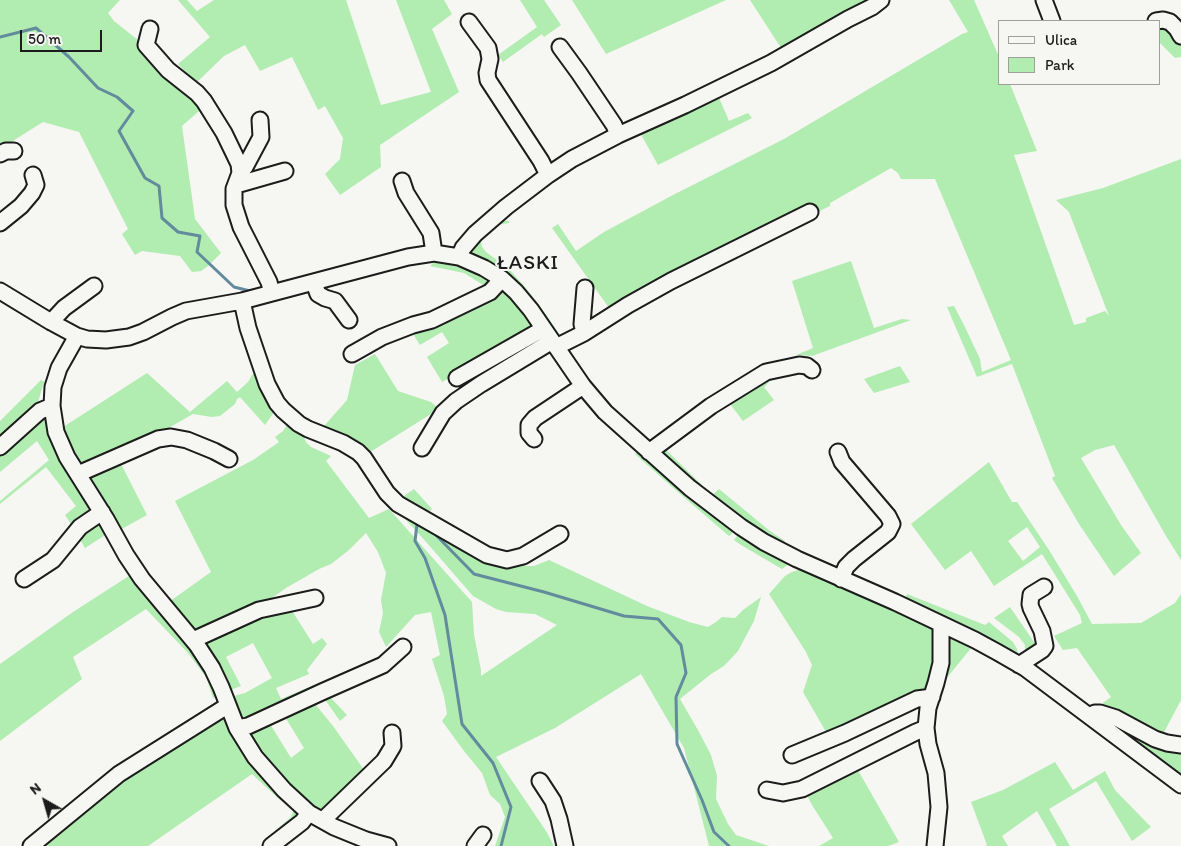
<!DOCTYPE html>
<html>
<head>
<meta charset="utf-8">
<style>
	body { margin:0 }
	#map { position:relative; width:1181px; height:846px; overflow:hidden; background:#f6f6f2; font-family:Itim,sans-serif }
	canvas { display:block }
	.legend { position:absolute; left:998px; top:20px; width:162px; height:65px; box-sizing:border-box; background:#f6f6f2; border:1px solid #9f9f9c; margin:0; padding:6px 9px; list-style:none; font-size:15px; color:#1c1c1c }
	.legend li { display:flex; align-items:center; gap:10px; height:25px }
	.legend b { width:25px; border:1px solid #9f9f9c }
	.north { position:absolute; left:20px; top:776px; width:50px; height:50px; -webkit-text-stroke:4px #f6f6f2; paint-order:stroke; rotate:322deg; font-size:14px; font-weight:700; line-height:20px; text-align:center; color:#1c1c1c }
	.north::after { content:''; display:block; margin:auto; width:18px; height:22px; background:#1c1c1c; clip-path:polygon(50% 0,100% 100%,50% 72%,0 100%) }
	.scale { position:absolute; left:20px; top:30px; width:82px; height:22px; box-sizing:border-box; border:2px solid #1c1c1c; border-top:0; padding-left:6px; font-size:15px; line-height:18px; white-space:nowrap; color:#1c1c1c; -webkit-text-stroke:4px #f6f6f2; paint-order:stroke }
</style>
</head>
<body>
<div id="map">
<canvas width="1181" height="846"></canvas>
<ul class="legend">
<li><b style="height:6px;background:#f6f6f2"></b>Ulica</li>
<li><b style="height:14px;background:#b1ecb1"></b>Park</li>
</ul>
<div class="north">N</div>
<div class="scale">50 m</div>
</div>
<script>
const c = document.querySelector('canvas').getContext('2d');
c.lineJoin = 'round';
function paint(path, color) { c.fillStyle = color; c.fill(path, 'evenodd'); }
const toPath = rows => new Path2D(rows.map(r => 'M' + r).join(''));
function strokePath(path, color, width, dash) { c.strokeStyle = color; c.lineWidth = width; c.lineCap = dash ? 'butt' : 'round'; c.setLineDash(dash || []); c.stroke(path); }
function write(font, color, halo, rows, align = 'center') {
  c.font = font + ' Itim,sans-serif'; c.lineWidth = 4; c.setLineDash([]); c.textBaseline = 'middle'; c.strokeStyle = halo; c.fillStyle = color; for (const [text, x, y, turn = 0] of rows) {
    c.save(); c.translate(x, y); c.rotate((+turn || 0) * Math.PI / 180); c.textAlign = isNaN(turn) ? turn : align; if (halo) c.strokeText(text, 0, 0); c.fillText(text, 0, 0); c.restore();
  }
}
const green = toPath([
	[0,0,120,0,108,13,114,21,143,44,205,106,198,112,182,126,195,219,221,253,208,266,201,271,192,272,180,256,142,251,135,255,122,234,128,229,79,132,43,122,0,149],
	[178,0,187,0,197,11,214,0,346,0,381,105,431,92,396,0,444,0,452,14,432,29,459,92,380,145,381,167,340,195,325,174,340,159,343,138,325,106,318,110,292,57,260,71,245,45,224,56,196,83,178,64,210,37],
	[520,0,544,0,561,25,544,37,542,34,503,62,498,55,537,27],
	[572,0,726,0,606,54],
	[750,0,870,0,783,51],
	[949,0,974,0,1000,59,1000,84,1010,84,1037,151,1014,155,1074,325,1086,322,1086,318,1105,311,1109,316,1069,212,1056,200,1103,188,1181,159,1181,560,1166,536,1114,445,1095,450,1081,458,1121,525,1141,553,1114,576,1079,524,1052,478,1055,476,1012,364,977,377,947,307,954,306,964,325,980,359,982,372,1011,360,935,179,901,179,898,173,891,168,830,203,830,206,612,312,552,228,558,224,576,251,604,232,673,195,784,139,962,34,968,32],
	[1160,23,1181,43,1181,57,1175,58,1160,43],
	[717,93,729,121,748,113,752,118,658,165,638,129],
	[495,221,509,221,509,223,497,225,493,225,487,229,483,236,481,242,482,247,486,252,509,269,525,287,540,306,563,340,561,341,559,341,557,338,537,310,518,287,502,272,478,258,472,256,470,253,469,249,473,240],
	[437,259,454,261,493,280,488,288,464,273,430,266],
	[851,261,874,328,902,319,911,320,812,356,796,355,813,348,792,281],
	[500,288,507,289,535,327,527,335,442,382,427,357,449,343,442,332,420,345,413,334],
	[375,354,398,391,431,402,439,409,367,454,319,430,325,425,347,400,355,365],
	[900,366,910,382,874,393,864,379],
	[259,369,277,408,265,425,240,397,237,399,235,404,220,416,212,417,193,414,165,430,80,467,60,429,147,373,190,412,227,381,237,392,248,382,252,375],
	[766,375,771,380,764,387,774,400,743,421,727,400],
	[41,380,45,382,43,385,37,406,45,413,94,507,74,529,65,515,76,506,46,467,0,504,0,501,49,460,37,441,0,472,0,421],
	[289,422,301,431,306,442,311,447,331,456,326,461,369,518,389,509,472,602,474,635,481,670,481,676,557,625,535,614,506,612,496,609,473,596,427,543,395,508,399,498,404,496,414,489,432,509,429,512,473,541,518,563,526,566,534,566,549,560,647,606,689,622,708,627,716,622,722,617,735,618,743,610,761,597,754,621,738,651,724,666,711,674,680,699,699,732,711,755,717,776,716,799,728,824,736,835,769,846,709,846,684,748,641,674,555,728,496,757,546,831,554,846,495,846,505,817,500,804,490,795,482,773,464,751,442,721,447,714,444,696,432,659,440,655,431,612,415,615,386,647,379,632,383,613,381,600,386,573,378,552,366,533,349,550,331,564,319,569,286,588,263,604,193,634,166,604,211,572,175,501,253,460,279,442,275,437,283,431],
	[661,445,702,485,698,488,656,452],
	[638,452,640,453,733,528,732,534,729,536,671,486,635,454],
	[119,460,147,515,118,531,84,476],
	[989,462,1012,502,1017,502,1049,550,1077,596,1092,624,1141,623,1175,603,1181,594,1181,700,1161,738,1092,711,1111,697,1077,648,1063,650,1054,636,1082,623,1080,615,1042,554,994,586,971,551,945,570,911,524],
	[1027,527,1040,547,1023,561,1008,541],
	[719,489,770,531,785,541,782,544,754,530,711,496],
	[99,522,110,532,85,548,78,536],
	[742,534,789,561,789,564,782,569,741,545,734,540,738,535],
	[798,570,804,570,934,626,936,633,931,689,829,737,803,692,812,665,806,652,769,594,785,576,792,572],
	[132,574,197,650,221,697,213,698,206,677,188,653,146,609,73,657,82,679,0,741,0,664,73,612],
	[907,594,985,625,989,622,1013,642,1017,649,1018,655,978,634,905,600],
	[289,606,313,644,322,638,327,644,307,670,309,674,276,688,281,699,314,685,316,689,240,722,230,697,245,693,272,678,253,643,226,657,241,686,228,691,206,653,203,638],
	[1010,607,1038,648,1025,657,1025,645,1019,637,994,618],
	[950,632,972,647,945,680,940,690,943,641],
	[327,691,330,697,347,715,340,721,321,694],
	[311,699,333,726,367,774,323,812,315,811,253,748,246,728,267,719,291,758,304,748,282,712],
	[222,713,300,815,277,834,275,831,291,817,294,809,280,800,252,774,148,846,34,846,90,800],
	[1097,715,1181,747,1181,777],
	[1055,762,1073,790,1105,771,1115,790,1151,827,1132,841,1096,781,1049,809,1070,846,1057,846,1037,811,1002,836,1008,846,985,846,987,845,971,802,1003,790],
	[855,765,899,842,888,846,819,846,833,838,812,805,807,795,813,788]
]);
const stream = toPath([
	[0,37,36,28,69,57,98,88,117,97,133,111,119,131,145,178,159,186,162,218,178,232,200,236,197,252,234,287,250,291],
	[417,524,429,530],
	[417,524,415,541,425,558,445,615,462,724,493,763,511,807,501,846],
	[434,533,474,574,544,592,624,616,658,619,681,645,686,673,676,697,677,744,702,800,714,832,729,846]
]);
const minor = toPath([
	[1044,0,1052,21],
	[1156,21,1163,20,1170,22,1177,29,1181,36],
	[469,22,488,48,490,59,487,73,488,80,541,161,548,175],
	[150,29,146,45,168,70,197,93,204,101,224,133,239,164,240,173,234,189,234,205,241,227,269,282,272,293],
	[560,47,579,73,614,125,618,135],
	[0,154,6,151,14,151],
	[240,173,245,167,261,137,260,120],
	[402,181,406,193,431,233,434,253],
	[236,185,285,171],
	[0,223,21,206,32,193,36,185,33,175],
	[459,257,463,248,475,234,506,207,548,175,572,159,618,135,685,105,771,63,848,19,872,7,881,0],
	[314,283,318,294,325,298,335,301,349,320],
	[0,291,51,322,77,336,87,339,106,340,129,337,143,332,172,317,186,311,242,301,272,293,408,257,434,253,459,257,484,268,502,279,516,292,531,310,583,386,605,412,690,488,741,527,764,542,797,559,895,602,975,640,997,652,1025,668,1181,785],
	[242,301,248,328,267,384,277,403,283,410,299,424,308,429,343,443,358,452,364,458,387,493,398,504,487,555,507,560,523,556,560,534],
	[51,322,64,308,94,286],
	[584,333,582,324,585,288],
	[77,336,59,368,53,387,52,406,56,432,67,457,106,519,126,555,142,579,197,645,212,668,221,687,237,728,255,757,284,790,309,813,334,827,366,840,388,846],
	[556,347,584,333,628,305,671,281,810,212],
	[352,354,382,337,413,325,432,320,463,305,490,292,502,279],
	[457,378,543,329],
	[534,439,529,433,529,425,535,418,583,386],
	[0,447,40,411,52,406],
	[422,448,443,413,456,401,481,384,552,341],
	[649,452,711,406,766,372,799,365,807,366,812,370],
	[838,452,842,462,888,516,892,524,888,532,854,559,846,567,841,579],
	[78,474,158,439,171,437,187,440,214,451,229,459],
	[24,579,53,560,80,527,102,512],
	[193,640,259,610,315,598],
	[1019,665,1042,650,1045,646,1042,631,1031,608,1030,604,1031,595,1044,587],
	[1089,716,1095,713,1100,713,1116,718,1155,739,1167,743,1181,745],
	[237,728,248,726,274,714,324,691,383,665,403,647],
	[792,755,845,733,917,699,932,697],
	[540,781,553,801,559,819,565,846],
	[767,790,783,793,802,789,916,732,926,728],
	[323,820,384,761,393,746,392,733],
	[31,846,119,774,227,706],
	[271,846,302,822,309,813],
	[475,846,483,835],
	[935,846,939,807,936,773,928,744,926,728,928,708,936,683,941,663,941,624]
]);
const quarterNames = [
	["ŁASKI",528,264]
];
paint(green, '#b1ecb1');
strokePath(stream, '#628b9d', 3);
strokePath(minor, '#1c1c1c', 19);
strokePath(minor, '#f6f6f2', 15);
c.letterSpacing = '1px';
write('21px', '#1c1c1c', '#f6f6f2', quarterNames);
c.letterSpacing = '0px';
</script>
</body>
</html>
